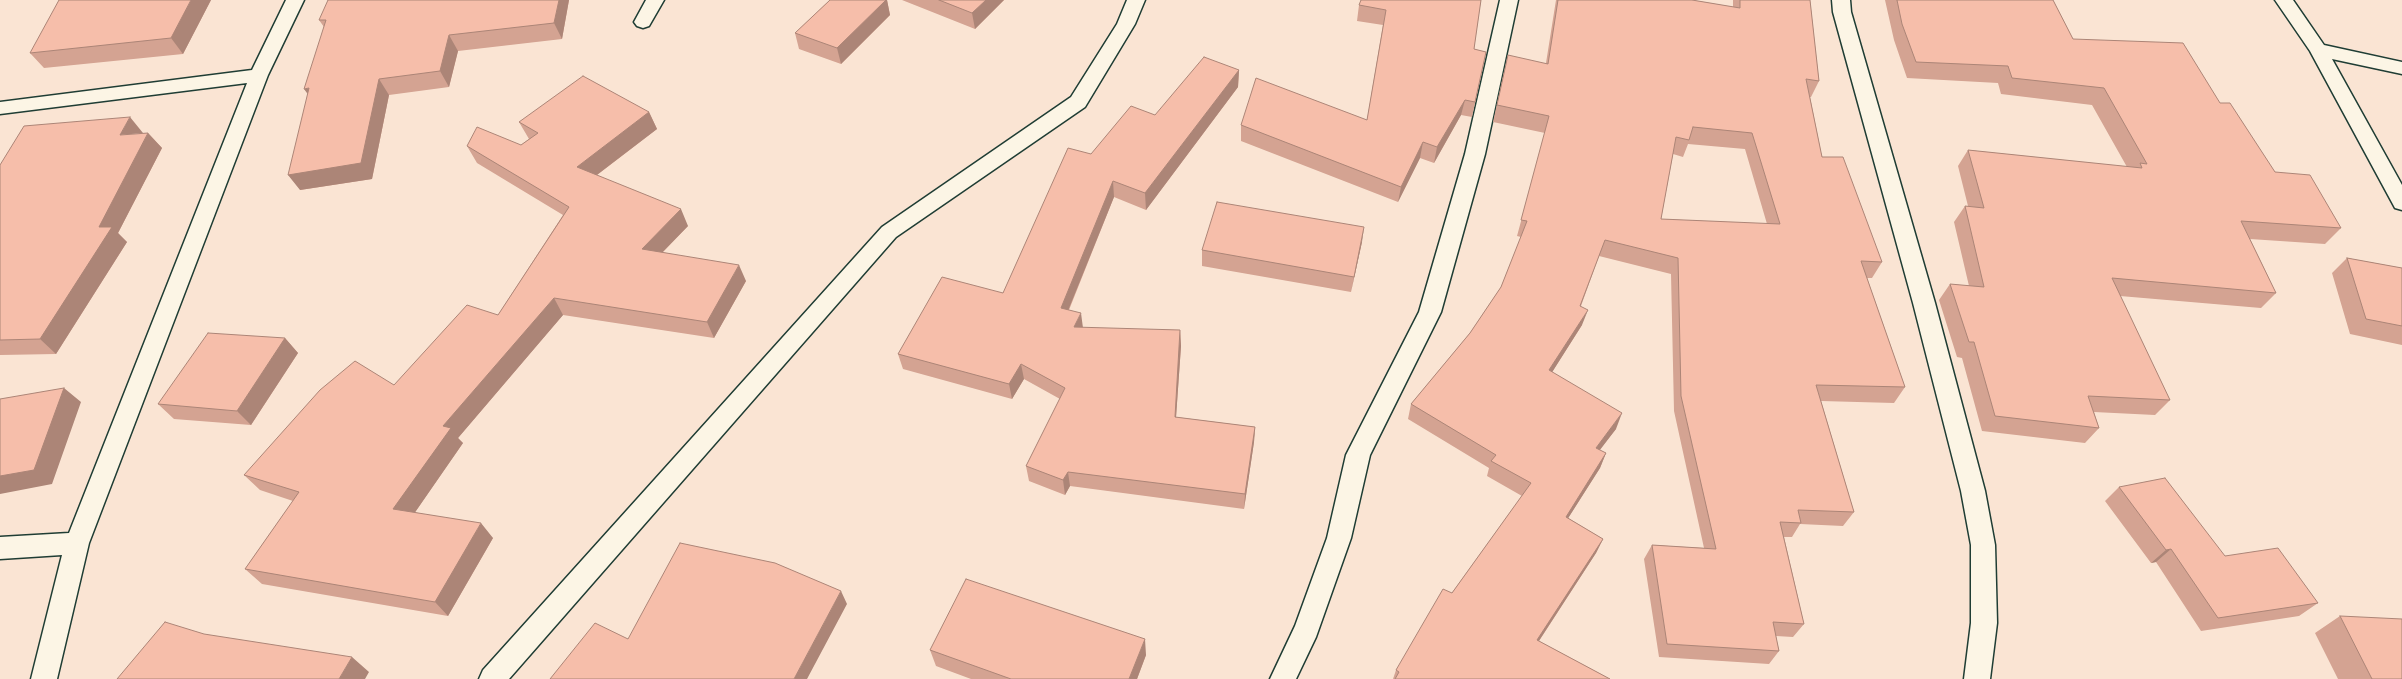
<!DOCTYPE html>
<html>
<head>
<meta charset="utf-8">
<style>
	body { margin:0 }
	canvas { display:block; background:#fae4d3 }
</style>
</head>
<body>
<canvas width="2402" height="679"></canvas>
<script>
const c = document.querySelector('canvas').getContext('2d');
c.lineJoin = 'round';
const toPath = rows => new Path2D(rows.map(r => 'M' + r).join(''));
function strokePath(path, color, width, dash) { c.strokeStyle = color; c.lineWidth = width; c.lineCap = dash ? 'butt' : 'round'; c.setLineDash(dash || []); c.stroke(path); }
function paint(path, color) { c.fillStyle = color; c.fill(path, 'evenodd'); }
const minor = toPath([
	[286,0,304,0,268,75,89,543,57,679,31,679,62,555,0,559,0,537,69,533,247,83,0,114,0,102,252,70,286,0],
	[646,0,664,0,649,26,643,28,637,26,634,22,646,0],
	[1127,0,1145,0,1135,24,1085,107,896,237,509,679,479,679,483,670,882,227,1071,97,1117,24,1127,0],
	[1500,0,1518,0,1485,154,1441,312,1370,455,1351,538,1316,637,1296,679,1270,679,1295,626,1327,538,1346,455,1419,312,1465,154,1500,0],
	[1832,0,1850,0,1851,12,1935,303,1985,491,1995,545,1997,623,1990,679,1964,679,1971,623,1971,545,1961,491,1913,303,1833,12,1832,0],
	[2275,0,2293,0,2324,45,2402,62,2402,74,2332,59,2402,185,2402,210,2395,208,2310,51,2275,0]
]);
const wall = toPath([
	[211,0,183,54,44,68,30,53],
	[569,0,562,39,458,51,449,87,389,95,372,179,300,190,308,94,324,27,319,20],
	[830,0,887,0,890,15,841,64,799,49,795,33],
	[902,0,1004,0,975,29],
	[1481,0,1474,49,1486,52,1472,117,1461,115,1434,163,1420,158,1398,202,1241,141,1241,125,1367,120,1383,25,1357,21,1359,5],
	[1556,0,1692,0,1733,7,1733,0,1810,0,1819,81,1811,97,1810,97,1822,157,1882,262,1872,278,1867,278,1905,387,1894,403,1821,401,1854,512,1843,526,1800,524,1792,537,1784,537,1804,624,1793,637,1776,636,1779,651,1769,664,1659,657,1644,559,1652,545,1704,548,1674,411,1671,274,1599,256,1581,306,1582,325,1552,372,1616,429,1599,450,1606,453,1600,468,1568,518,1603,539,1596,553,1539,641,1610,679,1393,679,1396,670,1522,496,1487,476,1489,468,1408,419,1411,404,1470,333,1501,287,1521,237,1517,236,1545,133,1493,122,1504,72,1546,63],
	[1688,144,1745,149,1767,224,1661,219,1673,154,1683,157],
	[1885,0,2053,0,2073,39,2220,103,2275,172,2341,228,2325,244,2250,239,2276,293,2261,308,2120,296,2170,400,2155,415,2094,412,2099,428,2085,443,1982,431,1962,358,1957,357,1939,300,1950,284,1969,286,1954,222,1965,206,1968,206,1958,166,1968,150,2127,167,2092,105,2001,94,1998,83,1907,78,1894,40],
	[1239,70,1238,87,1146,210,1114,197,1069,310,1083,328,1180,330,1181,346,1176,417,1255,427,1254,442,1244,509,1070,486,1065,495,1029,481,1026,466,1060,399,1024,379,1012,399,903,369,898,354,1003,293,1091,154,1155,115],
	[649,112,657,129,597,175,688,226,663,252,746,281,714,338,563,315,458,438,463,443,415,512,493,538,448,616,262,584,245,569,293,501,260,490,244,475,394,385,498,315,563,215,477,163,467,146,521,145,529,139,519,122],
	[143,133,148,133,162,148,118,233,127,242,56,354,0,355,0,165],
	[1362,242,1351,292,1202,266,1202,250],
	[2347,258,2402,268,2402,345,2350,334,2332,273],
	[285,338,298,353,251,425,174,419,158,404],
	[2119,487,2225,556,2318,603,2299,616,2201,631,2156,562,2151,563,2105,501],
	[2340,616,2402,679,2338,679,2315,633],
	[930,650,1146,655,1137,679,971,679,936,666]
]);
const shadedWall = toPath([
	[191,0,211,0,183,54,171,38],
	[559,0,569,0,562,39,554,23],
	[886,0,887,0,890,15,841,64,837,48],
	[986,0,1004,0,975,29,972,13],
	[449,35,458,51,449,87,440,71],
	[1239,70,1238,87,1146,210,1145,193],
	[379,79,389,95,372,179,300,190,288,175],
	[309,88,315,104,304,89],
	[1465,100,1461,115,1434,163,1437,147],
	[649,112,657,129,585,184,577,167],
	[130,117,143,133,120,135],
	[148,133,162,148,118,233,127,242,56,354,40,339],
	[1423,142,1420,158,1398,202,1401,187],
	[1113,181,1114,197,1063,323,1061,308],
	[681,209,688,226,650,265,642,249],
	[1364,227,1362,242,1351,292],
	[739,265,746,281,714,338,707,322],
	[554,298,563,315,458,438,463,443,407,524,393,509,443,426],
	[1588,310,1582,325,1544,385,1549,370],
	[1081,313,1083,328,1074,327],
	[1180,330,1181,346,1175,432,1175,417],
	[285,338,298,353,251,425,237,411],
	[1021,364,1024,379,1012,399,1009,384],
	[64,388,81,402,52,484,0,494,0,476],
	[1622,413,1616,429,1590,463,1596,448],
	[1255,427,1254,442,1244,509,1245,494],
	[1606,453,1600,468,1560,531,1566,517],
	[1068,472,1070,486,1065,495,1063,480],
	[481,523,493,538,448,616,435,602],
	[1603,539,1596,553,1531,653,1537,640],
	[2171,549,2156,562,2151,563,2166,550],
	[841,591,847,604,807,679,794,679],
	[1145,639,1146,655,1137,679,1129,679],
	[352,657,369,672,365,679,339,679]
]);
const building = toPath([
	[59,0,191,0,171,38,30,53,59,0],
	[328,0,559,0,554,23,449,35,440,71,379,79,361,163,288,175,309,88,304,89,326,20,319,20,328,0],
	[830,0,886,0,837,48,795,33,830,0],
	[939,0,986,0,972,13,939,0],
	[1361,0,1481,0,1474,49,1486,52,1475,102,1465,100,1437,147,1423,142,1401,187,1241,125,1256,78,1367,120,1386,10,1359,5,1361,0],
	[1558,0,1692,0,1740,8,1740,0,1810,0,1819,81,1806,79,1822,157,1843,157,1882,262,1861,261,1905,387,1816,385,1854,512,1798,510,1801,523,1780,522,1804,624,1773,622,1779,651,1667,644,1652,545,1716,549,1681,396,1678,258,1605,240,1580,306,1588,310,1549,370,1622,413,1596,448,1606,453,1566,517,1603,539,1537,640,1610,679,1395,679,1399,672,1396,670,1443,589,1452,593,1531,483,1491,461,1496,455,1411,404,1470,333,1501,287,1527,221,1521,220,1549,116,1497,105,1508,55,1548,64,1558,0],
	[1693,127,1752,133,1780,224,1661,219,1676,137,1689,140,1693,127],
	[1897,0,2053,0,2073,39,2183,43,2220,103,2230,103,2275,172,2310,175,2341,228,2241,221,2276,293,2112,278,2170,400,2088,396,2099,428,1995,416,1974,342,1969,342,1950,284,1984,287,1965,206,1984,208,1968,150,2142,168,2140,163,2147,164,2104,88,2012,78,2008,66,1916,62,1902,24,1897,0],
	[1204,57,1239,70,1145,193,1113,181,1061,308,1081,313,1074,327,1180,330,1175,417,1255,427,1245,494,1068,472,1063,480,1026,466,1065,388,1021,364,1009,384,898,354,942,277,1003,293,1068,148,1091,154,1131,106,1155,115,1204,57],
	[583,76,649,112,577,167,681,209,642,249,739,265,707,322,554,298,443,426,451,428,393,509,481,523,435,602,245,569,299,492,244,475,320,390,355,361,394,385,467,305,498,315,569,207,467,146,477,127,521,145,538,133,519,122,583,76],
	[130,117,120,135,148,133,99,227,112,227,40,339,0,340,0,165,24,126,130,117],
	[1217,202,1364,227,1354,277,1202,250,1217,202],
	[2347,258,2402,268,2402,326,2366,319,2347,258],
	[208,333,285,338,237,411,158,404,208,333],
	[64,388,34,470,0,476,0,399,64,388],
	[2165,478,2225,556,2278,548,2318,603,2218,618,2171,549,2166,550,2119,487,2165,478],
	[680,543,775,563,841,591,794,679,550,679,595,623,628,639,680,543],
	[966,579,1145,639,1129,679,1011,679,930,650,966,579],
	[2340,616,2402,619,2402,679,2372,679,2340,616],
	[165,622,204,634,352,657,339,679,117,679,165,622]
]);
strokePath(minor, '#1f3d34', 3);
paint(minor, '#fcf5e5');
paint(wall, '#d4a392');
paint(shadedWall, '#ac8577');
paint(building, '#f6beaa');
strokePath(building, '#ac8577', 1);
</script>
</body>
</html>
